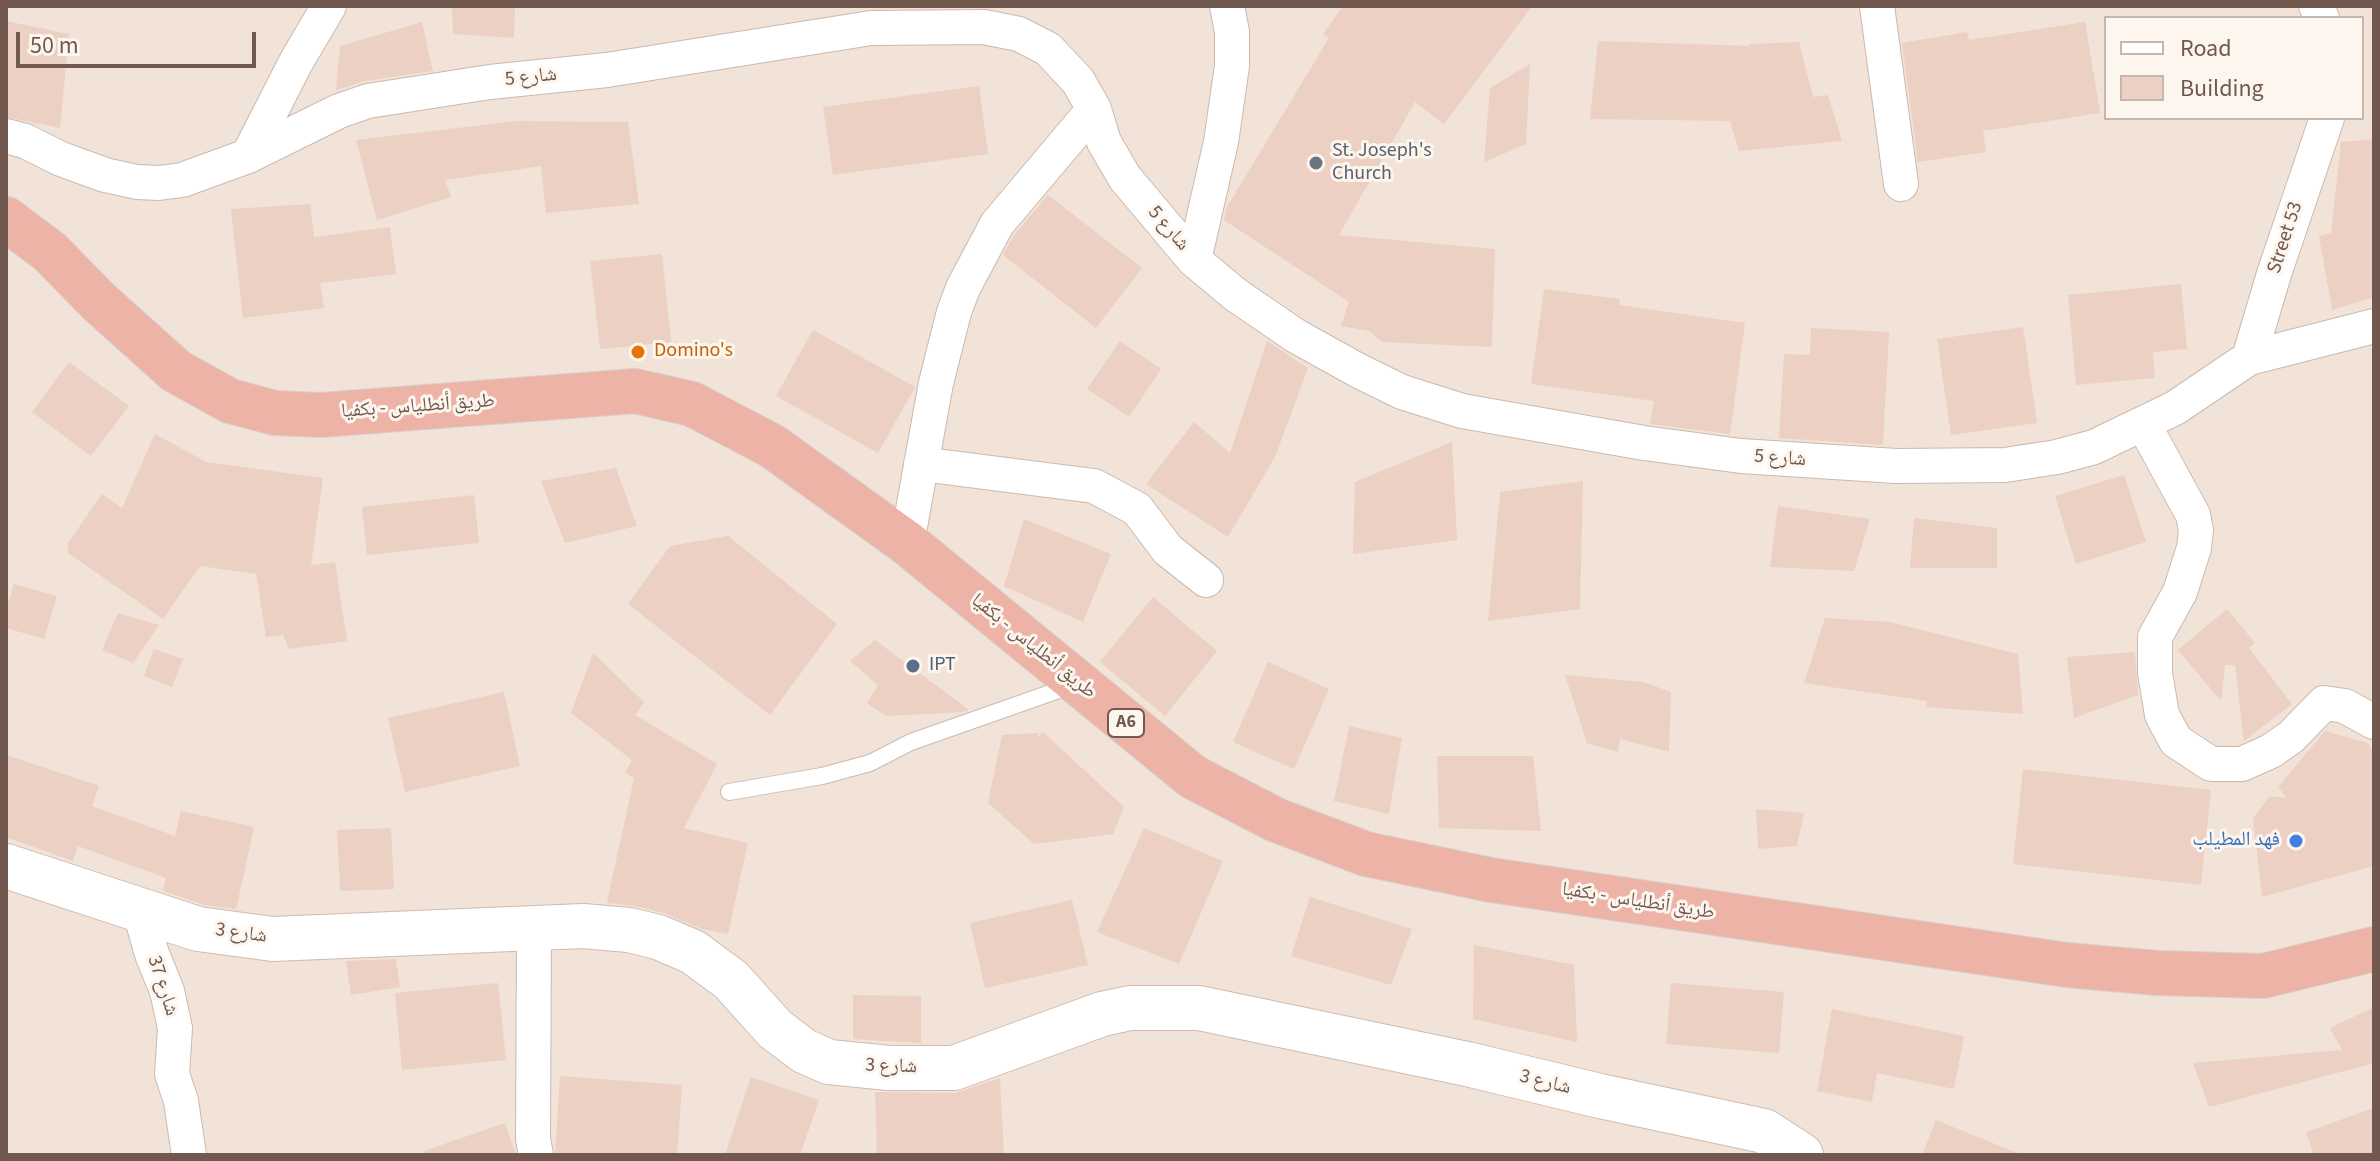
<!DOCTYPE html>
<html>
<head>
<meta charset="utf-8">
<style>
	body { margin:0 }
	#map { position:relative; width:2380px; height:1161px; overflow:hidden; background:#faf2e8; font-family:"Source Sans 3",sans-serif }
	canvas { display:block }
	.frame { position:absolute; inset:0; border:8px solid #71594f; pointer-events:none }
	.legend { position:absolute; left:2104px; top:16px; width:260px; height:104px; box-sizing:border-box; background:#fdf6ee; border:2px solid #c5b7ae; margin:0; padding:10px 14px; list-style:none; font-size:24px; color:#71594f }
	.legend li { display:flex; align-items:center; gap:16px; height:40px }
	.legend b { width:40px; border:2px solid #c5b7ae }
	.scale { position:absolute; left:16px; top:32px; width:240px; height:36px; box-sizing:border-box; border:4px solid #71594f; border-top:0; padding-left:10px; font-size:24px; line-height:28px; white-space:nowrap; color:#71594f; -webkit-text-stroke:6px #fdf6ee; paint-order:stroke }
</style>
</head>
<body>
<div id="map">
<canvas width="2380" height="1161"></canvas>
<div class="frame"></div>
<ul class="legend">
<li><b style="height:10px;background:#fff"></b>Road</li>
<li><b style="height:22px;background:#ecd0c3"></b>Building</li>
</ul>
<div class="scale">50 m</div>
</div>
<script>
const c = document.querySelector('canvas').getContext('2d');
c.lineJoin = 'round';
function paint(path, color) { c.fillStyle = color; c.fill(path, 'evenodd'); }
const toPath = rows => new Path2D(rows.map(r => 'M' + r).join(''));
function strokePath(path, color, width, dash) { c.strokeStyle = color; c.lineWidth = width; c.lineCap = dash ? 'butt' : 'round'; c.setLineDash(dash || []); c.stroke(path); }
function write(font, color, halo, rows, align = 'center') {
  c.font = font + ' "Source Sans 3","Noto Naskh Arabic",sans-serif'; c.lineWidth = 6; c.setLineDash([]); c.textBaseline = 'middle'; c.strokeStyle = halo; c.fillStyle = color; for (const [text, x, y, turn = 0] of rows) {
    c.save(); c.translate(x, y); c.rotate((+turn || 0) * Math.PI / 180); c.textAlign = isNaN(turn) ? turn : align; if (halo) c.strokeText(text, 0, 0); c.fillText(text, 0, 0); c.restore();
  }
}
const residential = toPath([
	[6,6,2374,6,2374,1155,6,1155],
	[2106,18,2362,18,2362,118,2106,118]
]);
const building = toPath([
	[452,6,515,6,514,38,453,34],
	[1343,6,1532,6,1444,124,1415,102,1339,235,1495,249,1492,347,1382,342,1369,331,1341,326,1349,302,1224,220,1227,207,1329,38,1323,34],
	[6,21,69,34,60,128,6,117],
	[422,22,433,71,365,81,336,90,340,46],
	[2085,22,2100,113,1983,131,1986,152,1918,162,1902,43,1967,32,1969,40],
	[1598,41,1750,46,1750,44,1799,42,1813,97,1828,95,1842,141,1739,151,1730,121,1590,119],
	[1530,64,1526,144,1484,162,1490,88],
	[979,86,988,154,833,175,823,107],
	[516,121,628,122,639,204,546,213,541,166,445,180,451,197,377,220,356,140],
	[2374,139,2374,297,2332,310,2319,236,2331,233,2341,142],
	[1048,195,1142,268,1096,328,1003,255,1014,235],
	[310,204,314,237,390,227,396,274,320,283,324,308,243,318,231,209],
	[662,254,671,342,600,349,590,261],
	[2181,284,2187,349,2153,352,2155,378,2076,385,2068,295],
	[1544,289,1620,299,1619,305,1745,323,1730,434,1650,424,1654,401,1531,384],
	[2023,327,2037,423,1951,435,1937,339],
	[1811,328,1889,332,1883,445,1779,438,1784,354,1810,355],
	[813,330,915,387,878,453,776,396],
	[1120,341,1161,369,1129,417,1087,389],
	[1267,341,1308,368,1275,457,1228,537,1146,484,1194,422,1230,453],
	[69,362,129,406,91,456,32,412],
	[155,434,206,462,323,478,311,565,335,562,347,641,289,649,283,635,266,637,256,574,200,566,163,619,68,553,68,543,102,494,122,508],
	[1452,442,1457,540,1353,554,1355,482],
	[616,468,637,526,565,543,541,481],
	[2124,475,2146,542,2076,564,2055,496],
	[1583,481,1580,609,1488,621,1500,492],
	[474,495,479,543,367,555,362,507],
	[1778,506,1870,519,1854,571,1770,567],
	[1914,518,1997,528,1997,568,1910,568],
	[1024,519,1111,554,1083,622,1004,586],
	[728,536,837,624,770,715,628,604,670,546],
	[14,584,57,596,44,639,6,628,6,610],
	[1153,597,1217,651,1165,716,1100,662],
	[2227,609,2255,643,2249,648,2292,704,2244,741,2235,665,2225,665,2221,701,2178,650],
	[118,613,159,625,133,663,102,650],
	[1825,618,1890,622,2018,654,2023,714,1926,707,1927,701,1804,683],
	[875,640,969,710,962,712,886,716,867,703,878,685,850,661],
	[154,649,183,659,172,687,144,676],
	[2135,652,2138,695,2074,718,2067,657],
	[593,653,644,702,635,715,717,764,684,828,748,843,728,934,702,929,664,913,635,906,607,903,634,778,625,773,632,760,571,713],
	[1268,662,1329,689,1294,769,1233,742],
	[1565,675,1643,682,1671,692,1669,752,1620,739,1618,752,1587,743],
	[504,692,520,766,405,792,388,718],
	[1349,726,1402,738,1389,814,1334,801],
	[2325,731,2368,743,2374,754,2374,866,2262,897,2253,818,2270,796,2287,798,2278,787],
	[1043,732,1124,807,1113,834,1034,844,988,803,1002,735,1039,733,1037,739],
	[6,755,99,786,92,806,175,836,181,811,254,827,236,909,204,905,163,891,166,878,78,846,73,861,6,837],
	[1437,756,1533,756,1541,831,1439,828],
	[2023,769,2211,790,2201,885,2013,864],
	[1756,809,1804,813,1797,846,1758,849],
	[391,828,394,889,340,891,337,830],
	[1144,828,1223,861,1179,964,1097,932],
	[1310,897,1412,929,1391,985,1291,956],
	[1072,900,1088,965,985,988,970,923],
	[1474,945,1574,965,1577,1042,1473,1019],
	[396,959,400,987,351,995,346,961],
	[498,983,506,1060,402,1070,395,993],
	[1671,983,1784,992,1779,1053,1666,1044],
	[853,995,921,996,921,1043,853,1039],
	[2374,1007,2374,1063,2209,1107,2193,1063,2342,1050,2330,1028],
	[1832,1009,1964,1036,1954,1089,1877,1073,1872,1102,1817,1091],
	[560,1076,682,1085,677,1155,555,1155],
	[751,1077,819,1100,800,1155,725,1155],
	[1000,1078,1004,1155,877,1155,875,1092,955,1093],
	[2374,1108,2374,1155,2314,1155,2306,1132],
	[1936,1120,2020,1154,2020,1155,1922,1155],
	[505,1123,516,1155,425,1155,424,1151]
]);
const lane = toPath([
	[729,792,822,776,870,763,911,742,1073,685]
]);
const street = toPath([
	[1877,6,1901,184],
	[2316,6,2322,18],
	[6,136,25,141,61,159,105,175,137,182,159,183,182,180,248,156,339,111,368,101,490,82,607,70,871,28,984,27,1019,34,1048,49,1078,81,1094,109,1104,142,1125,178,1194,260,1236,295,1296,336,1359,371,1402,392,1462,411,1644,443,1741,456,1896,466,2005,465,2057,457,2094,447,2175,408,2249,358,2374,326],
	[248,156,296,62,329,6],
	[1194,260,1221,142,1232,66,1232,32,1227,6],
	[2249,358,2274,274,2327,118],
	[2144,425,2193,515,2196,530,2194,548,2180,592,2155,637,2155,673,2162,715,2176,741,2211,764,2242,764,2271,751,2291,737,2324,703,2345,706,2374,722],
	[921,464,1094,486,1137,509,1168,550,1206,580],
	[907,543,936,383,954,312,963,288,997,224,1094,109],
	[148,912,144,926,152,954,167,991,175,1028,172,1074,181,1101,189,1155],
	[534,927,533,1139,536,1155]
]);
const secondary = toPath([
	[6,866,198,929,273,939,583,926,629,930,658,937,693,952,731,980,775,1029,804,1051,829,1062,889,1068,954,1068,1102,1014,1130,1008,1199,1008,1467,1064,1600,1096,1764,1131,1801,1155]
]);
const highway = toPath([
	[6,219,50,252,99,302,176,371,230,401,275,413,321,415,635,391,692,404,772,446,907,543,1193,777,1276,820,1366,854,1491,880,2067,965,2157,973,2263,976,2374,949]
]);
const markers = [
	[1316,163,8,"#6b7280"],
	[638,352,8,"#e8710a"],
	[913,666,8,"#5c6f8a"],
	[2296,841,8,"#3f7fe0"]
];
const shields = [
	[1126,723,36]
];
const shieldNames = [
	["A6",1126,723]
];
const streetNames = [
	["شارع 5",531,78,-6],
	["شارع 5",1168,229,49],
	["Street 53",2286,238,-72],
	["طريق أنطلياس - بكفيا",418,407,-4],
	["شارع 5",1780,459,4],
	["طريق أنطلياس - بكفيا",1033,647,39],
	["طريق أنطلياس - بكفيا",1638,902,9],
	["شارع 3",241,934,8],
	["شارع 37",162,986,72],
	["شارع 3",891,1067,2],
	["شارع 3",1545,1083,14]
];
const worshipNames = [
	["St. Joseph's",1332,152],
	["Church",1332,175]
];
const foodNames = [
	["Domino's",654,352]
];
const serviceNames = [
	["IPT",929,666]
];
const shopNames = [
	["فهد المطيلب",2280,841]
];
paint(residential, '#f1e3d7');
paint(building, '#ecd0c3');
strokePath(lane, '#cbb9af', 18);
strokePath(street, '#cbb9af', 36);
strokePath(secondary, '#cfbbb0', 46);
strokePath(highway, '#d7d1ce', 46);
strokePath(lane, '#fff', 16);
strokePath(street, '#fff', 34);
strokePath(secondary, '#fff', 44);
strokePath(highway, '#edb3a6', 44);
for (const [x, y, r, color] of markers) { const dot = new Path2D(); dot.arc(x, y, r, 0, 2 * Math.PI); c.fillStyle = color; c.fill(dot); strokePath(dot, '#fdf6ee', 3); }
for (const [x, y, w] of shields) { const box = new Path2D(); box.roundRect(x - w / 2, y - 14, w, 28, 6); c.fillStyle = '#fdf6ee'; c.fill(box); strokePath(box, '#71594f', 2); }
write('bold 18px', '#71594f', null, shieldNames);
write('20px', '#71594f', '#fdf6ee', streetNames);
write('20px', '#5b616d', '#fdf6ee', worshipNames, 'left');
write('20px', '#c56008', '#fdf6ee', foodNames, 'left');
write('20px', '#4e5e75', '#fdf6ee', serviceNames, 'left');
write('20px', '#366cbe', '#fdf6ee', shopNames, 'right');
</script>
</body>
</html>
